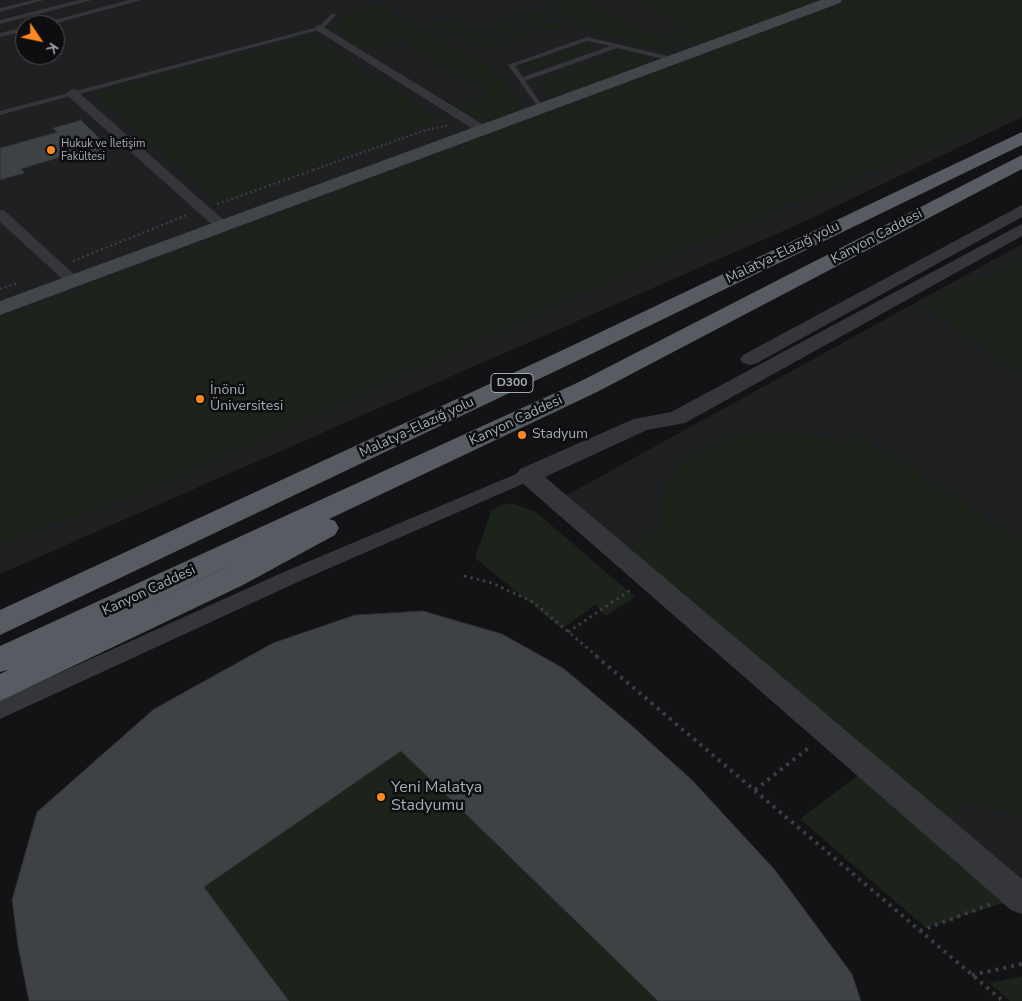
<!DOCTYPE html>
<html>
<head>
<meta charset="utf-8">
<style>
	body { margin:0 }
	#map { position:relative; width:1022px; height:1001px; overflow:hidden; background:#131315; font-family:"Nunito Sans",sans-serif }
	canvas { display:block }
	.north { position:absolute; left:15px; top:15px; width:50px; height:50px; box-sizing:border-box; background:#0e0e10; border:1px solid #4a4e53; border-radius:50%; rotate:124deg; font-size:14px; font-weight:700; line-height:20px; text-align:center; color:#a3adb7 }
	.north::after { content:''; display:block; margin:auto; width:18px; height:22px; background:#ff8921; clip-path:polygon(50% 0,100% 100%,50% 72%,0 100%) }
</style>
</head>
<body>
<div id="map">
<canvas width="1022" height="1001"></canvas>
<div class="north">K</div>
</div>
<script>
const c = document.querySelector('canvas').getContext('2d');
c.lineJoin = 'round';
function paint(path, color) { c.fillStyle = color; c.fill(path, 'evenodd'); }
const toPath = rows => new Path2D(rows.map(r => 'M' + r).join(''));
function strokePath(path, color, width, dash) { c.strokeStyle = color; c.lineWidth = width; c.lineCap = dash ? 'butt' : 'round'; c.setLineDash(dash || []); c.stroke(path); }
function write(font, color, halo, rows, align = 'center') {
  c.font = font + ' "Nunito Sans",sans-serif'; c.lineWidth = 5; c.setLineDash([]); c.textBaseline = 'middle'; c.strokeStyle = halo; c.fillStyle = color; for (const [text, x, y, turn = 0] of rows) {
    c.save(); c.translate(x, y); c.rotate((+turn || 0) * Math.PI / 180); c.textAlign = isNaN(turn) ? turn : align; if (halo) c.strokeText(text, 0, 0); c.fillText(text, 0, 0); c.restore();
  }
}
const built = toPath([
	[0,0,1022,0,1022,117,799,224,0,574],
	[25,25,55,25,55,55,25,55],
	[1022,244,1022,885,547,506]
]);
const green = toPath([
	[569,0,579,0,683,50,678,52,601,34,546,7],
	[633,0,821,0,695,47,669,36,692,27],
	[851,0,1022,0,1022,110,641,266,161,484,0,544,0,318],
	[377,4,498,73,524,109,496,119,477,118,457,107,492,95,400,39,365,49,331,29,357,9],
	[533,11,562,25,545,31,517,16],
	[450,17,468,26,451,32,433,22],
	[503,20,531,35,515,40,487,25],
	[473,29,501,45,484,50,456,35],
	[311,36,439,119,219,203,94,94],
	[589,44,597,48,529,71,521,67],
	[621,53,655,61,551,99,539,82],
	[1022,261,1022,374,918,302],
	[763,432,812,435,847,442,860,436,1022,542,1022,815,1010,815,968,802,943,822,624,550,661,528,660,508,666,486,685,459,728,437],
	[511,503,536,512,635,597,606,616,595,605,562,629,475,558,491,511,499,506],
	[423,611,503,634,563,668,630,724,775,870,852,974,861,1001,29,1001,18,946,12,900,37,812,154,709,355,615],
	[861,773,1006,902,926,928,800,819],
	[1022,976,1022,1001,1010,1001,989,983]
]);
const building = toPath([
	[81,120,109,148,80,156,77,152,21,169,25,173,0,180,0,148,57,132,53,128,81,120],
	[423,611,502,634,563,668,630,724,693,781,775,870,852,974,861,1001,658,1001,401,751,204,887,289,1001,29,1001,18,946,12,900,37,812,154,709,273,643,355,615,423,611]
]);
const pathFar3 = toPath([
	[313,170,423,131,450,125]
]);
const pathFar2 = toPath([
	[217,204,316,169],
	[73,261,187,215],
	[0,289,18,283]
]);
const pathFar1 = toPath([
	[464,576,492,583,533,602,598,657],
	[568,632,632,589]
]);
const path = toPath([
	[596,656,1003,1001],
	[755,790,811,746],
	[920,931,991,904],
	[972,975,1022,964]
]);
const service = toPath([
	[34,0,44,0,0,12,0,8,34,0],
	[333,13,336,15,322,29,0,115,0,111,318,27,333,13],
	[587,37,676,58,679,60,676,62,617,48,525,81,545,109,540,110,508,65,587,37],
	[587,41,610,46,523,77,515,66,587,41]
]);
const pedestrian = toPath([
	[79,0,92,0,0,24,0,20,79,0],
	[129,0,142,0,49,25,36,25,129,0],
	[25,27,25,31,0,37,0,33,25,27]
]);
const minor = toPath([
	[320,25,489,128,491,131,489,134,481,134,316,30,316,26,320,25],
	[72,89,76,90,227,223,229,226,227,229,217,229,68,96,66,93,72,89],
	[0,210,5,211,78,278,81,281,78,284,68,284,0,222,0,210],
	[528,469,534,471,537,475,534,479,300,581,0,719,0,700,286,571,528,469]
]);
const tertiary = toPath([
	[1022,205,1022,217,757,363,750,365,743,363,740,359,743,355,1022,205],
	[1022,224,1022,236,685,423,647,430,545,477,1022,879,1022,914,1011,910,520,481,516,475,520,469,634,419,671,412,1022,224]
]);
const secondary = toPath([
	[821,0,842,0,840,3,0,315,0,301,821,0]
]);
const trunk = toPath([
	[1022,132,1022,145,581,359,0,635,0,610,565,349,1022,132],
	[1022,155,1022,169,597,392,329,519,335,521,339,528,335,535,243,585,0,701,0,674,8,670,0,672,0,646,579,382,1022,155],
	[229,566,223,569,136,610,229,566]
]);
const markers = [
	[51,150,5,"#ff8921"],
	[200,399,5,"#ff8921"],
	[522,435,5,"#ff8921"],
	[381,797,5,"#ff8921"]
];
const farPoinames = [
	["Hukuk ve İletişim",61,144],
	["Fakültesi",61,157]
];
const shields = [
	[512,383,42]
];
const shieldNames = [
	["D300",512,383]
];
const streetNames = [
	["Kanyon Caddesi",877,237,-28],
	["Malatya-Elazığ yolu",783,253,-26],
	["Kanyon Caddesi",516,421,-25],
	["Malatya-Elazığ yolu",417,428,-25],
	["Kanyon Caddesi",149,591,-25]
];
const poiNames = [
	["İnönü",210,391],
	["Üniversitesi",210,407],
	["Stadyum",532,435]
];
const nearPoinames = [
	["Yeni Malatya",391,788],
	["Stadyumu",391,806]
];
paint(built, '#1f2022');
paint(green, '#1b231b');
paint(building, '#3f4245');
strokePath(building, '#2d2e31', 1);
strokePath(pathFar3, '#3a3d42', 2, [2, 2.5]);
strokePath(pathFar2, '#3a3d42', 2.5, [2, 3]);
strokePath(pathFar1, '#3a3d42', 3, [2.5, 4]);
strokePath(path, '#3a3d42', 4, [3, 5]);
paint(service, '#34363a');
paint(pedestrian, '#34363a');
paint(minor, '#34363a');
paint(tertiary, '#34363a');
paint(secondary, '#42464b');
paint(trunk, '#575c63');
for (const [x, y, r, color] of markers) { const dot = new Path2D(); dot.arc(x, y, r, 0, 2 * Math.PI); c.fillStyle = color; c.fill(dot); strokePath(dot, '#0e0e10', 2); }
write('11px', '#a3adb7', '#0e0e10', farPoinames, 'left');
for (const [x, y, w] of shields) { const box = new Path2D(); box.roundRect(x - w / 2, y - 9.5, w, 19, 4); c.fillStyle = '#0e0e10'; c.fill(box); strokePath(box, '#a3adb7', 1); }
write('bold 12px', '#a3adb7', null, shieldNames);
write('14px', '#a3adb7', '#0e0e10', streetNames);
write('14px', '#a3adb7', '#0e0e10', poiNames, 'left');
write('16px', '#a3adb7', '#0e0e10', nearPoinames, 'left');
</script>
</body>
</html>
